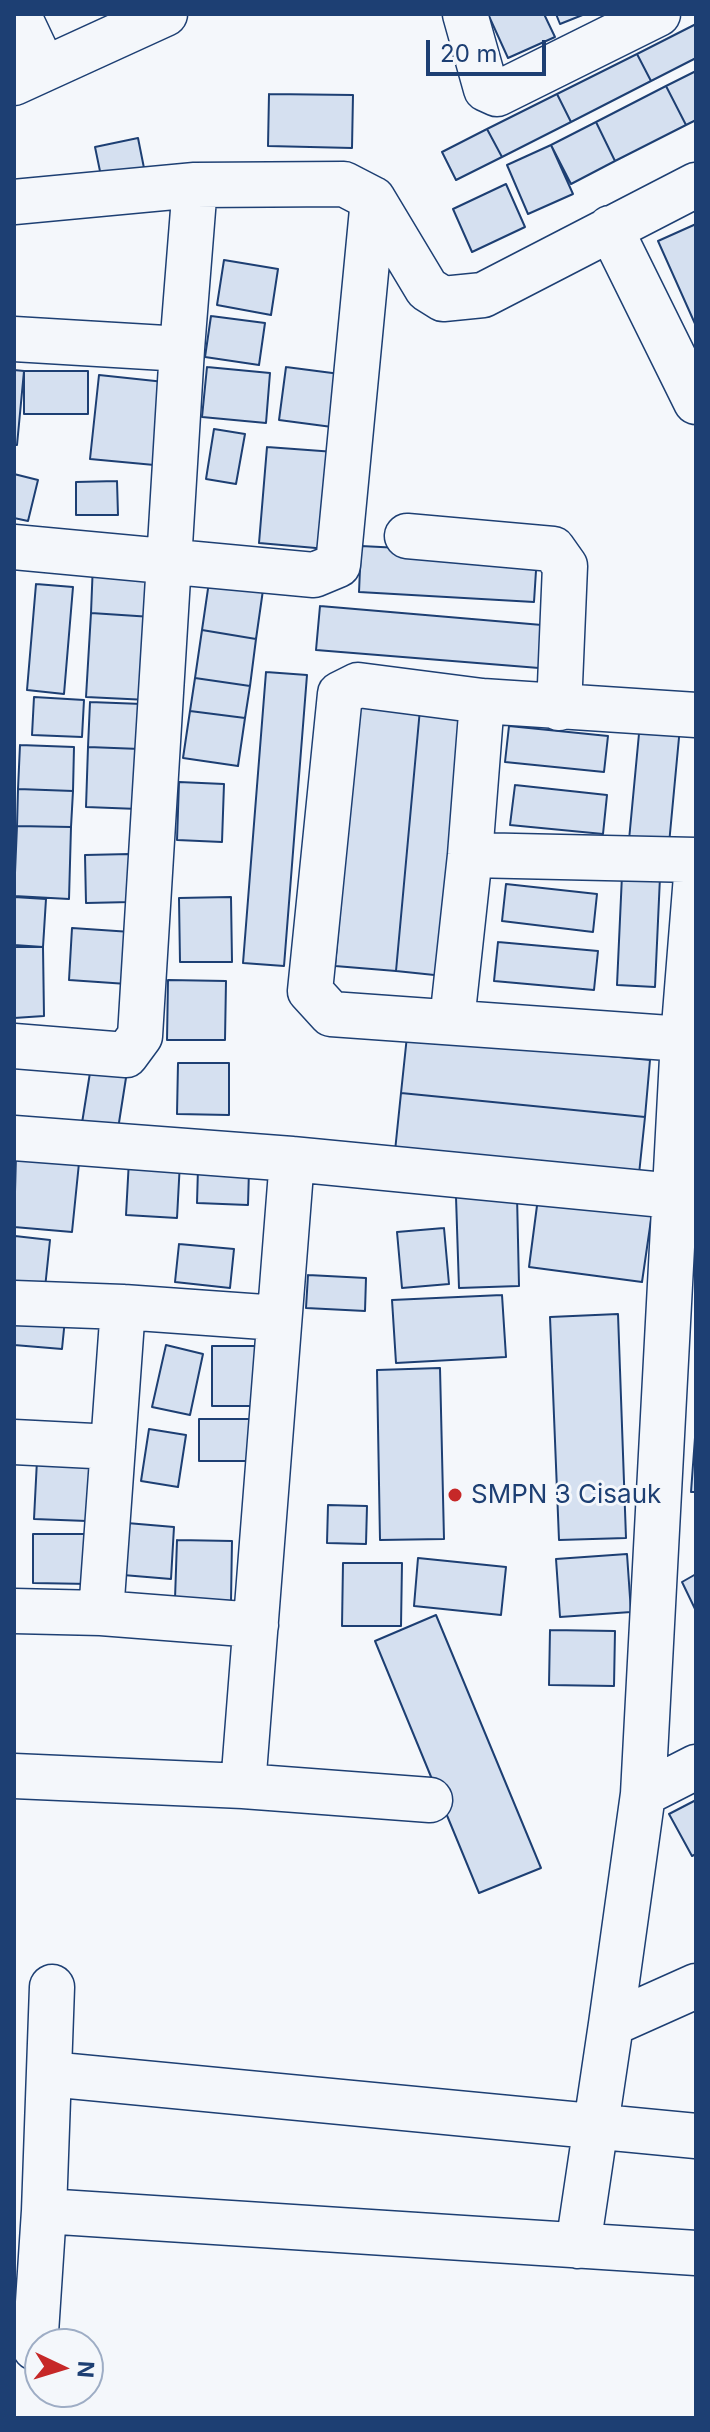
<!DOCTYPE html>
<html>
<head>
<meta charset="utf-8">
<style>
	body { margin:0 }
	#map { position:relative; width:710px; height:2432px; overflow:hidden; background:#f4f7fb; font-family:Inter,sans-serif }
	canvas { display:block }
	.frame { position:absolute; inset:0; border:16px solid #1d3f73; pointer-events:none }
	.north { position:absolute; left:24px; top:2328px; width:80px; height:80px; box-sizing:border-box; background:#f4f7fb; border:2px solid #9eadc5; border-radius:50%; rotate:94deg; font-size:22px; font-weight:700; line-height:32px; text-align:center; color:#1d3f73 }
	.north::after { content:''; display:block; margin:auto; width:28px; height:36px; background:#c62828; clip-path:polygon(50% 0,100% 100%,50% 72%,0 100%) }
	.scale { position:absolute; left:426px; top:40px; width:120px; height:36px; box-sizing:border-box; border:4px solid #1d3f73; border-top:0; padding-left:10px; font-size:24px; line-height:28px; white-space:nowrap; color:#1d3f73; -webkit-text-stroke:6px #f4f7fb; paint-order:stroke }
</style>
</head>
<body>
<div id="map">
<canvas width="710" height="2432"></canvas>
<div class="frame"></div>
<div class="north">N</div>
<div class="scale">20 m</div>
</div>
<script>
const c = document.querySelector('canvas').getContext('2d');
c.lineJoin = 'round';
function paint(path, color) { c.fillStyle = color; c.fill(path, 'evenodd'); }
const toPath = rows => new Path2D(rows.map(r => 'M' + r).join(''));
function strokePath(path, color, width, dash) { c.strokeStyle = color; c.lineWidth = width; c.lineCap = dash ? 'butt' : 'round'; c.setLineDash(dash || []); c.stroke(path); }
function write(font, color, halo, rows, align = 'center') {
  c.font = font + ' Inter,sans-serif'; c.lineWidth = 6; c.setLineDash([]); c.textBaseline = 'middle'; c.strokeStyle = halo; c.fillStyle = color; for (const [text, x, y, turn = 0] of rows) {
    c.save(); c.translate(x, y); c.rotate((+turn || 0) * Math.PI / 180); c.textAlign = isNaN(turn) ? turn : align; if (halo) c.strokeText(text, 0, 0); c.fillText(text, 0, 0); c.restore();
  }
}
const building = toPath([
	[488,14,544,14,555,37,508,58,488,14],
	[556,14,585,14,560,24,556,14],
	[696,24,696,58,651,81,637,54,696,24],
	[637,54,651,81,571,122,557,94,637,54],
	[696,71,696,120,686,125,666,86,696,71],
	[666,86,686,125,615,161,596,122,666,86],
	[269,94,353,95,352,148,268,146,269,94],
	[557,94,571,122,502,157,487,129,557,94],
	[596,122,615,161,571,184,551,145,596,122],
	[487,129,502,157,456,180,442,152,487,129],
	[138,138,144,168,101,176,95,147,138,138],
	[551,145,573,194,528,214,507,165,551,145],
	[506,184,525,227,472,252,453,209,506,184],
	[696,224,696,326,658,241,696,224],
	[224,260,278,269,271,315,217,305,224,260],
	[211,316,265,323,259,365,205,357,211,316],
	[207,367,270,373,266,423,202,417,207,367],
	[286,367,340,374,332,427,279,420,286,367],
	[14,370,24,371,17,445,14,445,14,370],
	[24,371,88,371,88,414,24,414,24,371],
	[99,375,174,383,165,466,90,459,99,375],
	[214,429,245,434,236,484,206,479,214,429],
	[267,447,335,452,327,549,259,543,267,447],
	[14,474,38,480,28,521,14,518,14,474],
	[117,481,118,515,76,515,76,482,117,481],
	[361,546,537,555,534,602,359,592,361,546],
	[93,563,154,567,152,617,91,613,93,563],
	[210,575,264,583,256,639,202,630,210,575],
	[36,584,73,587,64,694,27,690,36,584],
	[320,606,542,625,539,668,316,650,320,606],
	[91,613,152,617,148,700,86,697,91,613],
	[202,630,256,639,250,686,195,678,202,630],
	[266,672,307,675,284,966,243,963,266,672],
	[195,678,250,686,245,718,190,711,195,678],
	[34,697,84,700,82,737,32,735,34,697],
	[90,702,142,704,140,749,88,747,90,702],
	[359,703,420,709,396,971,335,966,359,703],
	[420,709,467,713,444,976,396,971,420,709],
	[190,711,245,718,238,766,183,758,190,711],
	[640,723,680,727,669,844,629,840,640,723],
	[509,726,608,736,604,772,505,762,509,726],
	[20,745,74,747,73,791,18,789,20,745],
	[88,747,140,749,138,809,86,807,88,747],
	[179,782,224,784,222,842,177,840,179,782],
	[515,785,607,795,603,834,510,825,515,785],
	[18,789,73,791,71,827,17,826,18,789],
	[17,826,71,827,69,899,14,896,17,826],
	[130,854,131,902,86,903,85,855,130,854],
	[622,875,660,877,655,987,617,985,622,875],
	[506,884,597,894,593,932,502,921,506,884],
	[14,897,46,899,43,947,14,945,14,897],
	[231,897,232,962,180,962,179,898,231,897],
	[72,928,131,932,127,984,69,980,72,928],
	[498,942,598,951,594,990,494,981,498,942],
	[14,947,43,947,44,1016,14,1018,14,947],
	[168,980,226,981,225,1040,167,1040,168,980],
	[407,1036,650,1060,645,1117,401,1093,407,1036],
	[92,1060,128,1065,118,1129,82,1123,92,1060],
	[178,1063,229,1063,229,1115,177,1114,178,1063],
	[401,1093,645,1117,639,1174,395,1151,401,1093],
	[16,1156,79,1163,72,1232,14,1227,16,1156],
	[129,1160,180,1162,177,1218,126,1215,129,1160],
	[198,1168,249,1170,248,1205,197,1203,198,1168],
	[517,1195,519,1286,459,1288,456,1197,517,1195],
	[538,1198,652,1213,642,1282,529,1267,538,1198],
	[444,1228,449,1284,402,1288,397,1232,444,1228],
	[15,1236,50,1240,45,1288,14,1285,15,1236],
	[179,1244,234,1249,230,1288,175,1282,179,1244],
	[308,1275,366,1278,365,1311,306,1308,308,1275],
	[502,1295,506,1357,396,1363,392,1300,502,1295],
	[14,1305,66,1309,62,1349,14,1345,14,1305],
	[618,1314,626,1538,559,1540,550,1317,618,1314],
	[166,1345,203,1354,190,1415,152,1407,166,1345],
	[212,1346,259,1346,260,1406,212,1406,212,1346],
	[440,1368,444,1539,380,1540,377,1370,440,1368],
	[199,1419,255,1419,254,1461,199,1461,199,1419],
	[696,1424,696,1492,691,1492,696,1424],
	[149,1429,186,1435,178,1487,141,1481,149,1429],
	[37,1460,90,1463,87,1521,34,1519,37,1460],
	[328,1505,367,1506,366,1544,327,1543,328,1505],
	[127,1523,174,1527,171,1579,123,1575,127,1523],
	[33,1534,91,1534,90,1584,33,1583,33,1534],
	[177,1540,232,1541,231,1601,175,1599,177,1540],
	[627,1554,631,1612,560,1617,556,1559,627,1554],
	[418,1558,506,1567,501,1615,414,1606,418,1558],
	[343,1563,402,1563,401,1626,342,1626,343,1563],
	[696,1574,696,1611,682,1582,696,1574],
	[436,1615,541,1868,479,1893,375,1641,436,1615],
	[550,1630,615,1631,614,1686,549,1685,550,1630],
	[696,1800,696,1854,692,1856,669,1814,696,1800]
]);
const minor = toPath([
	[18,14,44,69],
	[465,14,486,89,497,94,658,14],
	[14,83,165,14],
	[14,202,195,185,344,184,373,199,427,289,443,299,483,295,696,185],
	[610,228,696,402],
	[14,339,182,349],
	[407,536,553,549,565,566,559,708],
	[14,547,314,575,338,565,373,199],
	[470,855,696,860],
	[452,1021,470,855,482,701],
	[683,1039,331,1014,310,991,340,694,358,685,482,701,696,715],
	[14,1046,126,1055,140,1036,182,349,195,185],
	[14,1138,292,1159,674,1196],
	[14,1303,123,1307,278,1318],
	[14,1442,113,1447],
	[14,1611,101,1613,256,1625],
	[101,1613,123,1307],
	[14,1776,243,1786,430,1800],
	[243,1786,292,1159],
	[643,1794,696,1767],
	[611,2024,643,1794,683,1039,696,876],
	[49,2074,696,2136],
	[44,2211,696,2253],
	[578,2246,611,2024,696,1986],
	[35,2348,44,2211,52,1987]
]);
const markers = [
	[455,1495,8,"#c62828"]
];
const poiNames = [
	["SMPN 3 Cisauk",471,1495]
];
paint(building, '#d5e0f0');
strokePath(building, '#1d3f73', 2);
strokePath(minor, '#1d3f73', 47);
strokePath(minor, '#f4f7fb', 44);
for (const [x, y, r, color] of markers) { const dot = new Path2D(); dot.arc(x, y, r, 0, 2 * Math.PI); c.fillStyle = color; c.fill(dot); strokePath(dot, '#f4f7fb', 3); }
write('26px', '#1d3f73', '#f4f7fb', poiNames, 'left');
</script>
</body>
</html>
